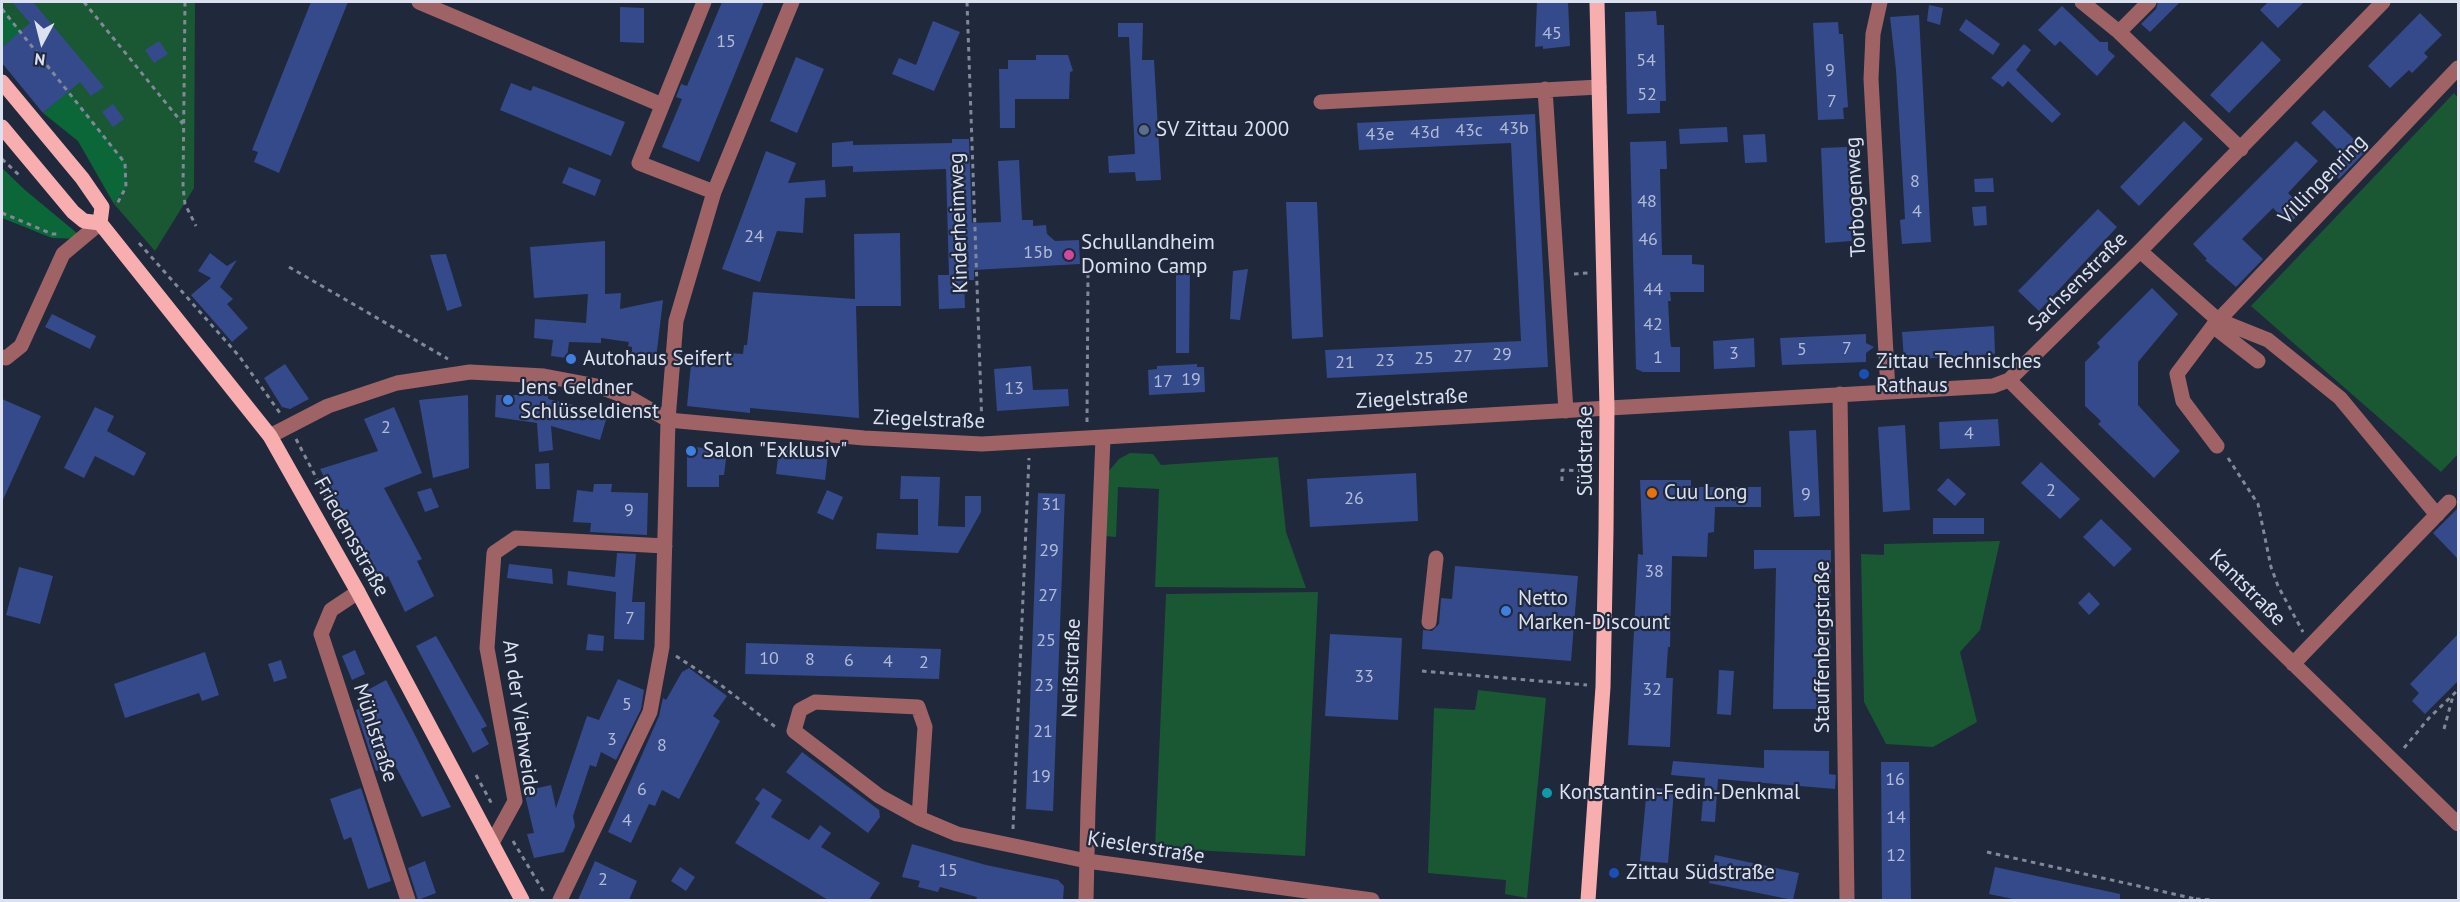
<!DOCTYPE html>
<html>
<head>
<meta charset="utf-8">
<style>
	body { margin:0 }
	#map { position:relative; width:2460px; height:902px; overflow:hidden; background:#20283c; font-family:"PT Sans",sans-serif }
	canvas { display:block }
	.frame { position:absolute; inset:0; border:3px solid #dbe1ef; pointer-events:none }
	.north { position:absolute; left:12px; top:12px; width:60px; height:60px; -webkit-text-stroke:4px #20283c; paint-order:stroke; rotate:187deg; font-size:16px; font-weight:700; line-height:24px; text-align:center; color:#dbe1ef }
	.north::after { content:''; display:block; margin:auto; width:21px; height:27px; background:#dbe1ef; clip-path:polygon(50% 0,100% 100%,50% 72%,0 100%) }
</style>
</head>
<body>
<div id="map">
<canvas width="2460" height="902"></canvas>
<div class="frame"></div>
<div class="north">N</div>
</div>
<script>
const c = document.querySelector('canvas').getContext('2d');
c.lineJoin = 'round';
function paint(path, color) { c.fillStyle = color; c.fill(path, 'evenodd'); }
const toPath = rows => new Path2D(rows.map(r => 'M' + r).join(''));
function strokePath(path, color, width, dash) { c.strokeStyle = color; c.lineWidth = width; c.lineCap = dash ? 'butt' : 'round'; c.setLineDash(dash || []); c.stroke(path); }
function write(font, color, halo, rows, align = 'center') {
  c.font = font + ' "PT Sans",sans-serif'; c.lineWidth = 4.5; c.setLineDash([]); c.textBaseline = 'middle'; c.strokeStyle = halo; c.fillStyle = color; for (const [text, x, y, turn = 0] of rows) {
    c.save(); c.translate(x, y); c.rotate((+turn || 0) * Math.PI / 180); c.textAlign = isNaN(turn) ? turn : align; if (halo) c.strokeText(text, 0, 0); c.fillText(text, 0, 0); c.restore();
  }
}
const green = toPath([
	[2,2,195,2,194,188,155,251,114,204,126,187,125,161,2,6],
	[2454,93,2458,98,2458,454,2441,472,2251,306],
	[1130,453,1153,454,1161,465,1278,457,1286,532,1306,588,1155,587,1159,489,1118,487,1116,537,1106,536,1108,472,1119,459],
	[2000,541,1980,630,1960,652,1977,722,1933,747,1886,744,1864,702,1861,554,1884,555,1884,544],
	[1318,592,1305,856,1155,848,1166,594],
	[1478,690,1546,698,1527,898,1505,894,1506,880,1428,873,1434,708,1475,710]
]);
const forest = toPath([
	[2,6,126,162,126,187,114,204,78,141,43,113,66,93,17,35,2,47],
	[2,168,25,190,84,239,52,238,2,218]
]);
const building = toPath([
	[12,2,33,2,104,87,91,96,80,82,43,113,2,63,2,47,30,23],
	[311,2,348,2,279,173,254,162,258,152,252,150],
	[722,2,764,2,699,162,662,147,682,99,676,97,681,84,687,86],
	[1537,2,1568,2,1570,46,1543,49,1543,46,1535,47],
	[2158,2,2180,2,2150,32,2141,24,2156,9],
	[2268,2,2304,2,2278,28,2260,10],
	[1929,5,1943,8,1940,25,1927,21],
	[2062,6,2100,42,2108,42,2108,50,2115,56,2097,76,2060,41,2055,46,2038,30],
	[620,7,644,8,644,43,620,42],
	[1656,11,1657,25,1664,25,1666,101,1660,101,1660,113,1627,114,1625,12],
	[2420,13,2442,35,2424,53,2428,57,2412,73,2409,70,2390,88,2368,66],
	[1919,15,1931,242,1902,244,1900,220,1905,219,1896,70,1890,17],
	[1966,19,2000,44,1993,55,1959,30],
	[933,21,960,32,934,91,892,74,899,58,916,65],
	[1838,22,1839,34,1843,34,1848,107,1843,108,1844,119,1818,120,1813,23],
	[1118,23,1143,23,1142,60,1154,60,1161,180,1136,181,1135,172,1109,173,1108,156,1135,154,1129,37,1118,37],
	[159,41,168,54,154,63,145,50],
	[2262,41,2281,60,2229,113,2210,95],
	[2024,44,2031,50,2016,70,2061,114,2052,123,2008,81,2003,87,1991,78],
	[1036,55,1068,55,1073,71,1070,72,1069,99,1015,99,1015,128,1000,128,999,69,1008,69,1008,60,1036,60],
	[796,57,824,69,797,133,770,121],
	[511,83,531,91,533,86,544,90,625,122,611,156,500,110],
	[113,104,124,119,113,127,102,112],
	[2324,110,2366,151,2339,179,2327,167,2341,153,2311,123],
	[1535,114,1548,367,1327,378,1325,350,1521,341,1511,143,1359,150,1357,123],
	[2184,121,2203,139,2139,206,2120,187],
	[1727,127,1728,142,1680,144,1679,129],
	[1765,134,1767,162,1745,163,1743,135],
	[952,139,969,139,972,223,1001,222,998,161,1019,160,1022,220,1033,220,1033,226,1046,225,1047,234,1055,241,1079,240,1080,264,974,270,974,280,964,280,965,308,939,309,938,275,949,275,946,169,853,172,853,166,832,167,832,143,853,141,853,145,952,143],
	[1666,141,1667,169,1660,169,1662,255,1692,255,1692,264,1704,265,1704,292,1670,292,1671,301,1668,301,1670,339,1671,347,1680,347,1680,372,1643,372,1636,369,1630,142],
	[2296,141,2318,161,2288,193,2304,209,2289,224,2273,208,2242,239,2263,259,2236,287,2205,260,2207,259,2193,244],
	[1847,147,1847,158,1851,158,1854,230,1851,230,1852,241,1825,243,1821,148],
	[766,151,796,163,788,183,825,180,826,197,805,198,803,233,777,231,760,282,722,269],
	[569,167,601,180,595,196,562,183],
	[1993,178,1994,192,1975,192,1974,179],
	[1286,202,1317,202,1323,337,1292,339],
	[1986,206,1987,225,1974,226,1972,207],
	[2098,209,2117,227,2039,311,2018,291],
	[900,233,901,306,856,306,859,418,750,408,750,413,687,406,692,354,717,356,717,352,743,354,744,345,747,345,753,292,855,299,854,234],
	[605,241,605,294,621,293,620,309,663,300,655,367,632,355,632,347,628,346,629,342,601,338,601,343,569,342,567,358,551,356,553,340,534,338,535,319,586,323,588,294,534,298,530,247],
	[210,253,227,266,237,260,220,287,233,299,227,304,248,328,232,342,191,295,211,278,198,271],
	[446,254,462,306,447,311,430,255],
	[1248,269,1240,320,1230,319,1233,271],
	[1190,273,1189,353,1176,353,1176,275],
	[2152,288,2178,314,2138,362,2138,405,2180,451,2154,478,2098,424,2101,421,2085,406,2085,362,2100,347,2097,343],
	[52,314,96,336,90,349,45,327],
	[1994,326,1995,354,1904,360,1902,332],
	[1866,334,1866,343,1874,347,1866,353,1866,362,1782,365,1780,338],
	[1754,338,1755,367,1714,369,1713,341],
	[285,364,309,399,290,409,282,407,264,378],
	[1197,364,1197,367,1204,367,1205,392,1149,395,1148,370,1157,369,1157,366],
	[1031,366,1033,390,1068,389,1069,406,997,411,994,369],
	[468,395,469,468,433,478,419,400],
	[496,395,548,395,548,399,608,413,600,440,551,426,553,450,539,452,537,423,495,417],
	[2,399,41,416,2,502],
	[95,407,114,416,107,431,146,453,134,476,95,456,84,478,64,468],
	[394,407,422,473,384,488,422,559,417,561,434,596,405,612,388,576,377,582,320,469,378,451,364,419],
	[1998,419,2000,446,1940,449,1939,422],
	[1905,425,1910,510,1883,512,1878,427],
	[1816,430,1820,516,1794,517,1789,431],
	[687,446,727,451,724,475,719,475,719,487,687,487],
	[779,449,828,454,825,480,776,474],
	[2041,462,2080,499,2060,519,2021,483],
	[549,463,550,489,536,489,535,464],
	[1416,473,1418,521,1310,527,1307,479],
	[901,476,940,477,938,526,965,527,965,496,981,496,981,512,958,553,876,549,877,533,918,535,918,499,900,499],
	[1948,478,1966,494,1955,506,1937,490],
	[1640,480,1691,480,1691,487,1761,487,1761,507,1715,507,1714,532,1708,533,1707,557,1672,556,1670,647,1668,647,1666,678,1673,678,1670,747,1628,745,1638,554,1643,555],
	[594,484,612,484,611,492,648,493,647,535,590,532,591,523,573,522,577,490,593,492],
	[431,488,439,507,425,512,417,492],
	[827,490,843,497,833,520,817,513],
	[1038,493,1065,494,1053,811,1026,809],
	[2458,508,2458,559,2433,533],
	[1933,518,1984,518,1984,534,1933,534],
	[2101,519,2132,549,2114,567,2083,537],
	[1754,550,1831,550,1830,709,1773,709,1776,568,1754,569],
	[617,553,636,554,632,602,645,602,644,640,614,639,616,592,567,585,568,571,615,577],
	[509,564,552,569,553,584,507,578],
	[1455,566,1578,576,1571,661,1422,649,1423,630,1432,631,1439,624,1441,598,1452,599],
	[19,567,53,576,40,624,6,615],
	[2089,592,2100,604,2089,615,2078,603],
	[588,634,604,636,603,651,586,650],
	[1330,634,1402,638,1398,720,1325,716],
	[2458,634,2458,681,2425,714,2412,701,2419,693,2410,684],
	[436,636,487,726,481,729,489,744,473,753,416,646],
	[746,643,941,649,939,679,745,674],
	[355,650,365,674,352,680,342,656],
	[205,652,219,695,202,701,199,693,125,718,114,684],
	[281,660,287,678,274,682,268,664],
	[689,668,727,696,713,716,720,721,679,799,662,790,655,806,649,804,631,843,608,832,659,716,663,698,666,700,682,672],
	[1719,670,1734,671,1731,715,1717,714],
	[618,679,644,690,641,709,616,760,601,752,596,767,590,765,573,816,575,826,564,852,534,858,527,834,534,833,524,791,551,785,556,808,587,716,599,720],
	[386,680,413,731,451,807,422,817,395,765,376,771,356,710,371,705,364,692],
	[1764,750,1829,751,1829,774,1836,775,1835,789,1718,779,1715,822,1701,821,1705,778,1671,775,1673,761,1764,768],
	[802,752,879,810,880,817,868,833,786,772],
	[1881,762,1909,762,1911,900,1882,900],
	[1647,787,1674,790,1668,863,1640,861],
	[361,788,391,881,368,889,351,837,344,840,330,799],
	[763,788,782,800,771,817,809,840,820,825,831,833,821,847,880,883,869,900,828,900,735,843,760,803,755,799],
	[912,844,986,865,1058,880,1064,886,1063,900,976,900,977,897,940,887,938,892,918,887,920,881,902,877],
	[1715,855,1799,873,1793,900,1709,883],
	[425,861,436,893,418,900,408,868],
	[595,861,637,881,629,900,578,900],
	[680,867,695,877,686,891,671,881],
	[1995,867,2120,894,2120,900,2018,900,1989,894]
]);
const path = toPath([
	[84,2,183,124],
	[185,2,183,187,185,204,196,226],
	[967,2,982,427],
	[2,9,125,163,126,187,117,204],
	[2,159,20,176],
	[2,213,52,234,60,234],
	[139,243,239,356,280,413],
	[289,267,448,359],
	[1574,274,1588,273],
	[1087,422,1088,274],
	[296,439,342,527],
	[2228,458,2258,504,2271,567,2278,586,2303,632],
	[1562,481,1562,470,1590,471],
	[676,656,722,686,778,729],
	[1422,671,1587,685],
	[2444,729,2453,696],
	[2404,748,2429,718,2458,690],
	[476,775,493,806],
	[1013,829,1029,458],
	[513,841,545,894],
	[1987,852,2196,899],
	[2196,899,2213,900]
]);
const minor = toPath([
	[419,2,662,105],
	[704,2,639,163,714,192],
	[1880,2,1873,34,1871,79,1888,391],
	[2082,2,2119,32,2241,149],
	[2119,32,2149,2],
	[1545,89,1566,411],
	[1321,102,1599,87],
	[2140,251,2218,320,2268,340,2340,398,2437,515],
	[2213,326,2258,361],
	[2,357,6,358,21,346,63,254,100,223],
	[2009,380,2268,639,2458,824],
	[1840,394,1847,900],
	[270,436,328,406,397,383,470,372,544,376,597,386,630,398,668,420,864,438,982,444,1993,386,2009,380,2140,251,2383,2],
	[2217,446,2183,401,2177,374,2213,326,2458,68],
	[358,592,331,610,321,634,408,900],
	[1429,622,1436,558],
	[2293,664,2449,502],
	[919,818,925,727,918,707,815,702,800,710,794,731,879,796,919,818,957,834,1087,861,1372,900],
	[492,843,515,801,487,648,494,553,516,538,665,546],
	[560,900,650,712,662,647,668,420,676,321,714,192,792,2],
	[1086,900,1088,808,1103,438]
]);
const major = toPath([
	[2,82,82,178,102,207,100,223,270,436,358,592,522,900],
	[2,127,73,212,84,221,100,223],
	[1588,900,1603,687,1606,531,1607,408,1597,2]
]);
const markers = [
	[1144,130,6,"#5c6f8a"],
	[1069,255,6,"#d1479c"],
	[571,359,6,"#3f7fe0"],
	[1864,374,6,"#1a4fb4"],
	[508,400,6,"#3f7fe0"],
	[691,451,6,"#3f7fe0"],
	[1652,493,6,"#e8710a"],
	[1506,611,6,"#3f7fe0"],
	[1547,793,6,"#0f9aa8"],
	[1614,873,6,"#1a4fb4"]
];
const numberNames = [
	["45",1552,34],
	["15",726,42],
	["54",1646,61],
	["9",1830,71],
	["52",1647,95],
	["7",1832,102],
	["43b",1514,129],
	["43c",1469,131],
	["43d",1425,133],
	["43e",1380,135],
	["8",1915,182],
	["48",1647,202],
	["4",1917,212],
	["24",754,237],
	["46",1648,240],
	["15b",1038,253],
	["44",1653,290],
	["42",1653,325],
	["7",1847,349],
	["5",1802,350],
	["3",1734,354],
	["29",1502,355],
	["27",1463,357],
	["1",1658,358],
	["25",1424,359],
	["23",1385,361],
	["21",1345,363],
	["19",1191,380],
	["17",1163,382],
	["13",1014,389],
	["2",386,428],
	["4",1969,434],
	["2",2051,491],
	["9",1806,495],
	["26",1354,499],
	["31",1051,505],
	["9",629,511],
	["29",1049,551],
	["38",1654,572],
	["27",1048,596],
	["7",630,619],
	["25",1046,641],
	["10",769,659],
	["8",810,660],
	["6",849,661],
	["4",888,662],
	["2",924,663],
	["33",1364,677],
	["23",1044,686],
	["32",1652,690],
	["5",627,705],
	["21",1043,732],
	["3",612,740],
	["8",662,746],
	["19",1041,777],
	["16",1895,780],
	["6",642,790],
	["14",1896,818],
	["4",627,821],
	["12",1896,856],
	["15",948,871],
	["2",603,880]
];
const poiNames = [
	["SV Zittau 2000",1156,130],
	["Schullandheim",1081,243],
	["Domino Camp",1081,267],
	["Autohaus Seifert",583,359],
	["Zittau Technisches",1876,362],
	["Rathaus",1876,386],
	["Jens Geldner",520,388],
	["Schlüsseldienst",520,412],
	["Salon \"Exklusiv\"",703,451],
	["Cuu Long",1664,493],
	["Netto",1518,599],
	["Marken-Discount",1518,623],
	["Konstantin-Fedin-Denkmal",1559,793],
	["Zittau Südstraße",1626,873]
];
const streetNames = [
	["Villingenring",2323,180,-46],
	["Torbogenweg",1856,197,-93],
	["Kinderheimweg",959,223,-92],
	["Sachsenstraße",2078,282,-45],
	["Ziegelstraße",1412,399,-3],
	["Ziegelstraße",929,420,2],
	["Südstraße",1586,451,-90],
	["Friedensstraße",351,537,61],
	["Kantstraße",2247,588,45],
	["Stauffenbergstraße",1823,647,-90],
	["Neißstraße",1072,668,-88],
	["An der Viehweide",520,718,82],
	["Mühlstraße",375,733,72],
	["Kieslerstraße",1146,848,9]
];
paint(green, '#195833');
paint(forest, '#0b6738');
paint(building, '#354a8b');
strokePath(path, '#818899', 3, [4.5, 4.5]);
strokePath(minor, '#9f6365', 15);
strokePath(major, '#f8aeaf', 15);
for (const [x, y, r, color] of markers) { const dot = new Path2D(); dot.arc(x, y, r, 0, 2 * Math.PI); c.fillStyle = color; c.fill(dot); strokePath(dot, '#20283c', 2); }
write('18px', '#b2bbd6', null, numberNames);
write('21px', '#dbe1ef', '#20283c', poiNames, 'left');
write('21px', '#dbe1ef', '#20283c', streetNames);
</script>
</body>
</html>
